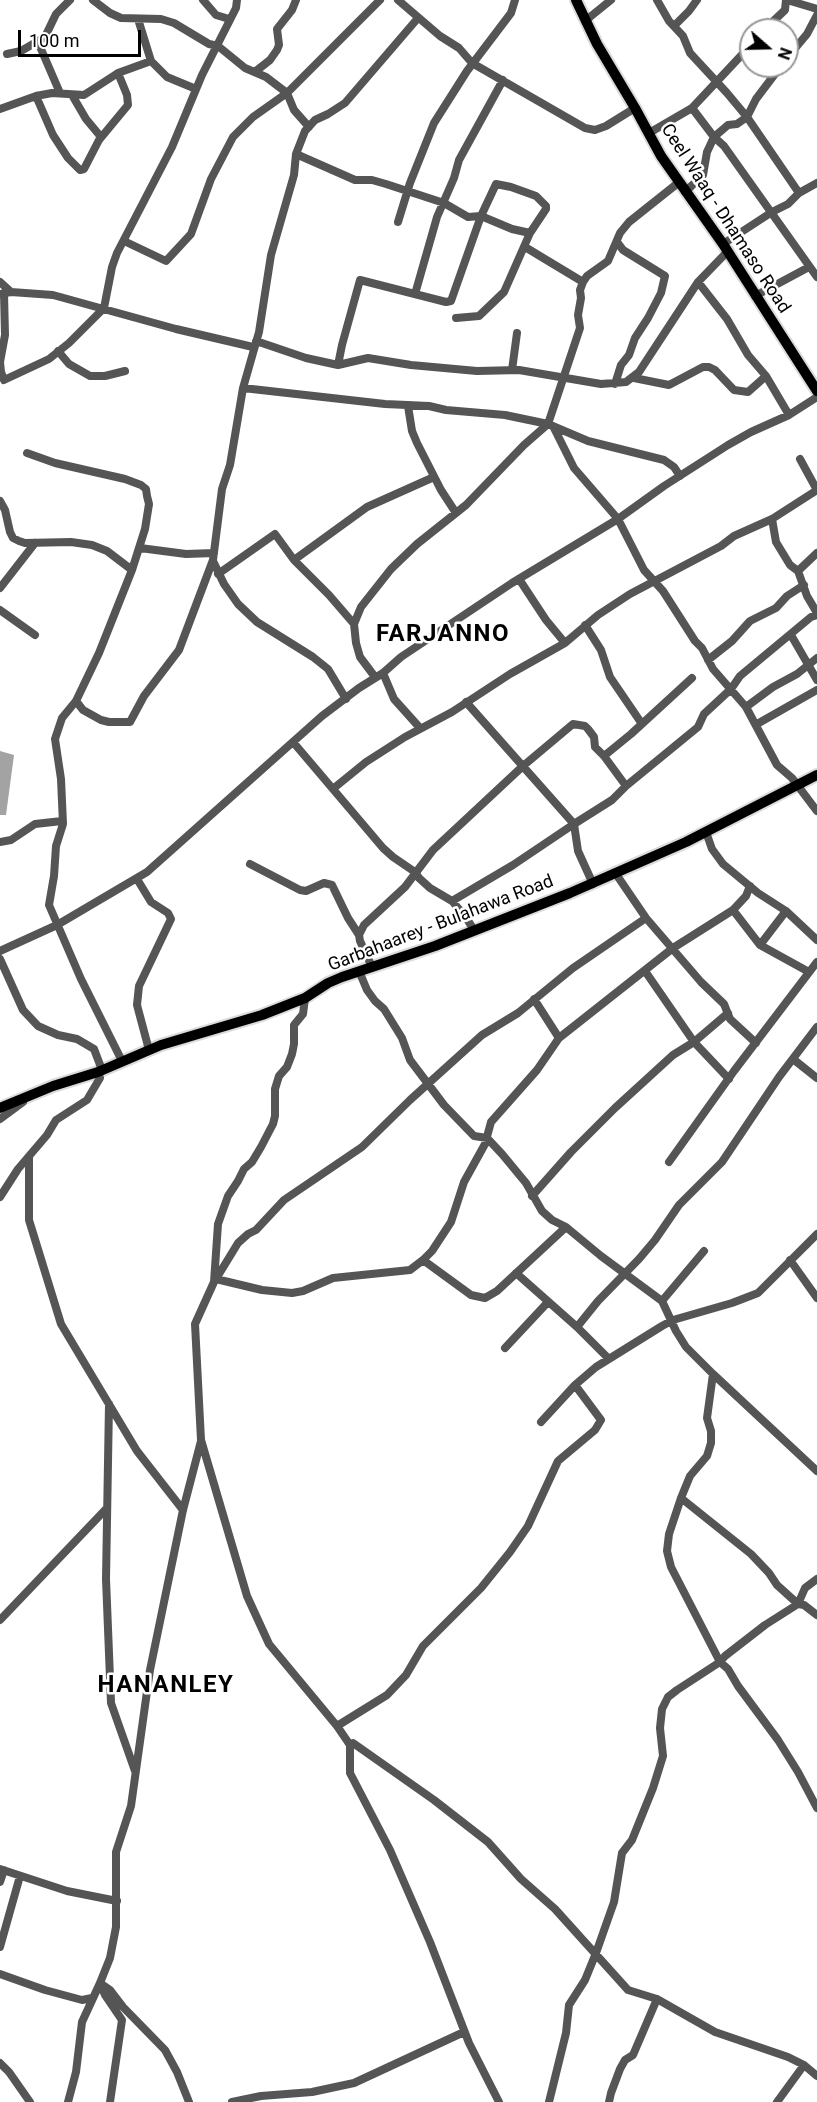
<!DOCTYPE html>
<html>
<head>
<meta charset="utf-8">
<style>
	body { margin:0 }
	#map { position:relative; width:817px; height:2102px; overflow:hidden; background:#fff; font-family:Roboto,sans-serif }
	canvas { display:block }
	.north { position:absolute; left:739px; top:18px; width:60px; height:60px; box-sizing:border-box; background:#fff; border:2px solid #999; border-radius:50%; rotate:110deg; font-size:16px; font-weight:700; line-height:24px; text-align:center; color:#000 }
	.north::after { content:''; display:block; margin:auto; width:21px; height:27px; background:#000; clip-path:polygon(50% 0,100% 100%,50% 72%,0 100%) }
	.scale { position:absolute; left:18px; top:30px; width:123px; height:27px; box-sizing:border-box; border:3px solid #000; border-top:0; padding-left:8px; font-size:18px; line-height:21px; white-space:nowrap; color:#000; -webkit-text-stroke:4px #fff; paint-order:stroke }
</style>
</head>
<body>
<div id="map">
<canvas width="817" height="2102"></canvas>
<div class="north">N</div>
<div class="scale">100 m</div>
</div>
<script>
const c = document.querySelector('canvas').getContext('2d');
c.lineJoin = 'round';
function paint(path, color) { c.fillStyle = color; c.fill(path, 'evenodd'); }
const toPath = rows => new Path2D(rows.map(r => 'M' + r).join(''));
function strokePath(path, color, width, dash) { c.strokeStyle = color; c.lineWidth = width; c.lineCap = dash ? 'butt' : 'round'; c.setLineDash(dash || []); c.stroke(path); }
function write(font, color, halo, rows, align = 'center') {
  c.font = font + ' Roboto,sans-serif'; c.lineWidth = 5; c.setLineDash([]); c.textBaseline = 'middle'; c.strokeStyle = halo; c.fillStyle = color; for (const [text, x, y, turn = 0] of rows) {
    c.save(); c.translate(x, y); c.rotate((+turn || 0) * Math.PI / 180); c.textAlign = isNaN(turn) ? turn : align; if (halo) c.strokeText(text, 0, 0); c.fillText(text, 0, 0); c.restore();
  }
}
const water = toPath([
	[0,751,14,755,6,815,0,815]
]);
const minor = toPath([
	[93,0,110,13,121,18,161,19,174,23,209,44,218,46,245,68,266,77,287,93,294,110,309,127],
	[203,0,216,15,229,19],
	[398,0,440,36,459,48,472,63,585,128,595,130,606,126,635,108],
	[657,0,669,21,683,36,690,53,727,93,747,117,799,193],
	[787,0,817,9],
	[138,19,151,61,167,77,196,89],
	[585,21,611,0],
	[674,26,689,11,697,0],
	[764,30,785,10,786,0],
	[38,42,60,93],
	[7,54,21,51,45,37,56,14,70,0],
	[787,58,807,34,817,15],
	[256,71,270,60,277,50,279,45,277,29,292,10,296,0],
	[72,95,86,119,101,137],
	[36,96,53,135,68,158,80,170,84,169,99,140,128,105,127,95,118,73],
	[692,108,714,137,724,146,817,277],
	[0,109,36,96,52,93,84,95,118,73,151,61],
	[649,133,692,108,751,45],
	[296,154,355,180,372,180,386,184,444,203,468,217,481,216,512,229,530,233],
	[685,192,703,175,707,152,714,137,728,125,737,124,747,117,756,99,781,66],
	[398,222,410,183,434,123,467,71,511,13,515,0],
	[124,241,166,261,191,234,211,179,233,137,253,117,287,93,380,0],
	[723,244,772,212,788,204,799,193,817,183],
	[525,247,583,282],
	[0,282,11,292],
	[698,282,727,319,748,355,766,376,789,415],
	[4,293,5,335,0,362,1,372,4,380,49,359,69,343,104,308,112,267,117,253,172,147,202,75,236,8,237,0],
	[0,294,11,292,53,295,176,329,253,347],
	[415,294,437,217,454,178,459,160,503,80],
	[755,296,809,267],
	[256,341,306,358,338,365,368,358,411,365,477,371,519,370,601,384,626,382,639,372,698,282,727,252],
	[58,351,69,364,90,376,105,376,125,371],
	[338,365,342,345,360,280,446,302,451,301,481,216,496,184,511,187,536,196,546,206,546,209,530,233,504,292,479,316,456,318],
	[512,370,517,333],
	[634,378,669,385,703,367,709,367,715,370,734,390,748,392,766,376],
	[615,384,621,365,629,355,635,338,648,318,661,293,665,276,623,250,617,242],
	[243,388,385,404,429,406,446,410,505,415,548,424,588,441,664,460,674,467,680,476],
	[408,406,412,431,417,443,441,490,456,513],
	[554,428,574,468,618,519,644,570,663,591,695,641,702,648,713,669,746,707,777,765,792,778,817,811],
	[27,453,55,463,125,479,141,485,146,489,147,496,149,504,145,529,132,570,99,653,76,701,62,718,55,739,61,779,63,824,56,846,54,876,49,905,81,979,122,1061],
	[800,459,817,490],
	[0,501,5,510,10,532,13,538,19,541,25,543,71,542,92,545,107,551,132,570],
	[772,519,776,542,790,565,798,571,807,596,817,613],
	[140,548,186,554,214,553],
	[294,560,367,507,434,477],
	[213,561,224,584,238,604,257,622,313,657,328,669,346,699],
	[798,571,817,553],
	[218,574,275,534,294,560,329,595,354,624],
	[519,579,546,620,565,643],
	[0,588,35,543],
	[0,610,35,635],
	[585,625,601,650,610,677,642,724],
	[791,635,817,680],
	[708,660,732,641,750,621,776,608,787,596,804,585],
	[383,673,394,699,420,728],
	[375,677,360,657,356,643,354,624,361,607,391,569,417,544,466,505,524,445,548,424,580,328,578,315,581,298,580,290,583,282,587,276,608,261,620,233,629,222,678,183],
	[76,701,83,710,101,720,109,722,130,722,144,696,179,650,213,560,222,489,230,465,243,388,259,332,271,255,294,175,296,154,305,131,315,120,328,114,345,103,418,18],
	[746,707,773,687,797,674,817,658],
	[757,724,817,690],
	[293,742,383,848,393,857,415,872,419,878,430,888,452,901,465,916,474,930],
	[604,756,631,734,692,678],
	[334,788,366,762,405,737,452,712,510,674,565,643,598,615,630,594,721,546,734,536,772,519,817,490],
	[706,832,712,849,723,864,758,893,786,911,817,940],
	[0,842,11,840,35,824,62,821],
	[250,864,300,890,306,891,324,883,332,885,348,918,359,935],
	[616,874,646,918,701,982,724,1004,730,1019,756,1043],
	[137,879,151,902,168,913,171,919,139,986,137,1005,149,1050],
	[593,884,578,851,574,824,612,800,626,786,698,727,704,714,731,689,740,676,811,617,817,615],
	[452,901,513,865,574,824,466,702],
	[733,910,760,945,809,972],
	[760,945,786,911],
	[0,951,57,925,147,872,322,716,359,688,383,673,401,657,512,583,618,519,664,486,728,445,751,432,789,415,817,397],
	[0,959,23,1010,38,1026,58,1035,77,1039,94,1049,102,1070],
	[372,967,360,941,359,935,364,925,405,887,433,850,523,766,573,724,585,726,588,729,594,737,595,747,604,756,626,786],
	[359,971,367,990,375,1001,384,1009,402,1038,410,1060,444,1105,474,1136,487,1138,502,1154,526,1183,542,1211,552,1220,566,1227,601,1256,662,1301,676,1331,686,1347,713,1374,817,1471],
	[645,971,694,1042,729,1079],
	[305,998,303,1014,294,1025,294,1044,292,1054,287,1067,279,1076,275,1089,275,1116,273,1124,261,1147,252,1162,244,1169,238,1181,228,1196,218,1224,214,1282,195,1324,201,1440,247,1596,269,1644,337,1726,350,1745,350,1773,390,1850,430,1942,469,2043,499,2102],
	[534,999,559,1038],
	[793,1059,817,1078],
	[0,1119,23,1102],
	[29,1157,29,1220,61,1324,137,1451,183,1510],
	[669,1162,734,1071,817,962],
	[532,1196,571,1152,615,1108,673,1055,694,1042,728,1013],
	[0,1197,18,1169,47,1135,56,1120,87,1100,100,1078,98,1072],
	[423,1260,471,1295,485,1298,497,1291,566,1227],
	[790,1260,817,1298],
	[516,1273,577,1327,609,1359],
	[216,1279,262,1290,292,1293,303,1291,333,1278,410,1270,423,1260,432,1251,451,1222,464,1182,485,1144,491,1122,537,1070,559,1038,673,948,733,910,746,896,750,886],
	[216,1279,238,1243,248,1234,256,1230,284,1200,362,1147,410,1100,482,1035,518,1013,573,968,646,918],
	[662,1301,704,1251],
	[577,1327,598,1301,639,1259,655,1240,679,1205,722,1162,779,1077,817,1027],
	[505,1348,548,1302],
	[109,1404,106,1579,111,1703,135,1771],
	[541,1422,575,1385,596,1367,662,1326,673,1320,732,1303,758,1293,817,1234],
	[681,1498,751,1554,769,1573,777,1585,798,1604,804,1605,817,1615],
	[817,1579,805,1588,798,1604,765,1625,725,1656,720,1662,728,1669,738,1686,778,1740,798,1772,817,1808],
	[0,1620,107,1508],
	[337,1726,387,1695,406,1675,423,1646,481,1588,510,1552,528,1526,558,1461,595,1430,601,1420,575,1385],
	[350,1745,353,1743,434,1800,488,1842,521,1879,555,1909,628,1990,657,1999,715,2032,788,2057,804,2065,817,2076],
	[0,1869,67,1891,117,1901],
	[0,1882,4,1870],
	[0,1947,20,1876],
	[0,1974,45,1990,82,2000,92,1998],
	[0,2063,9,2072,30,2102],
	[68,2102,76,2072,82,2022,100,1983,110,1990,123,2007,165,2050,177,2072,189,2102],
	[110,2102,122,2020,105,1995,100,1983,110,1958,116,1927,116,1852,131,1806,150,1670,183,1510,201,1441],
	[232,2102,261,2096,312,2092,354,2083,464,2032],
	[549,2102,566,2033,569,2005,585,1980,596,1953,614,1902,622,1853,632,1840,653,1788,663,1756,660,1728,662,1709,668,1697,677,1690,720,1662,671,1567,667,1551,669,1534,681,1498,690,1476,707,1456,711,1443,711,1431,707,1418,713,1374],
	[609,2102,611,2093,620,2069,625,2060,633,2055,657,1999],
	[777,2102,804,2065]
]);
const major = toPath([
	[576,0,597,44,635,108,661,156,723,244,817,391],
	[0,1108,53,1086,98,1072,161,1045,262,1015,305,998,328,983,342,977,435,946,570,893,686,842,817,775]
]);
const streetNames = [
	["Ceel Waaq - Dhamaso Road",725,219,57],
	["Garbahaarey - Bulahawa Road",441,924,-21]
];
const districtNames = [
	["FARJANNO",443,635],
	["HANANLEY",166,1686]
];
paint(water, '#a3a3a3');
strokePath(major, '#dbdbdb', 14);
strokePath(minor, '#555', 8);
strokePath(major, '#000', 10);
write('18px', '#000', '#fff', streetNames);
c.letterSpacing = '1.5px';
write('bold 24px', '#000', '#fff', districtNames);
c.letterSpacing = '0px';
</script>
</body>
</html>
